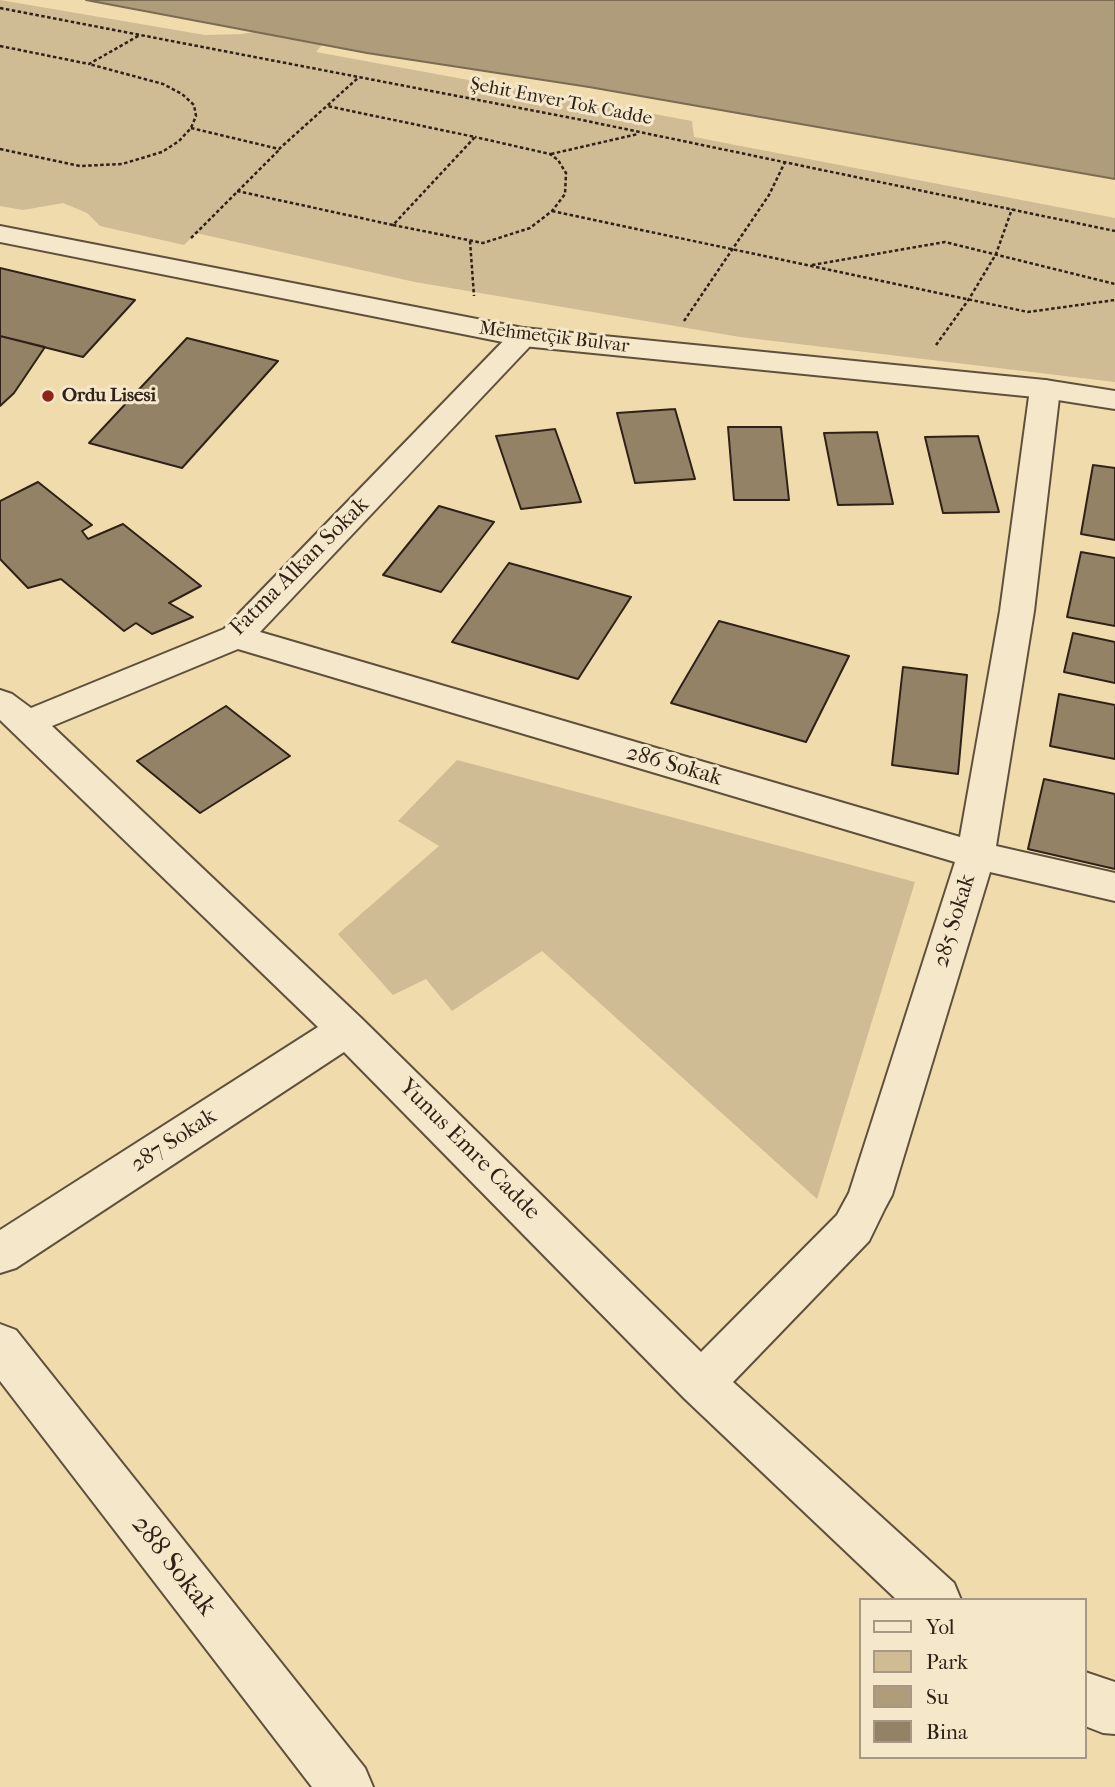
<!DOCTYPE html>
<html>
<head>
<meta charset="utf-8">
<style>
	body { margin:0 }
	#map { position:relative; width:1115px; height:1787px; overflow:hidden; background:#f0dbad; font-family:"IM FELL French Canon",serif }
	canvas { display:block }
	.legend { position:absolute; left:859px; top:1598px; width:228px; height:161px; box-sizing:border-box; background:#f5e8ca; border:2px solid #a69883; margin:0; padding:9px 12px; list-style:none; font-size:21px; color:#2f2118 }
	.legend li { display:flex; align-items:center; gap:14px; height:35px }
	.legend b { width:35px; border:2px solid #a69883 }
</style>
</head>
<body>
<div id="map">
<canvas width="1115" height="1787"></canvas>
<ul class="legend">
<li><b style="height:9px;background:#f5e8ca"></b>Yol</li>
<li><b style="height:19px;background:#cfbb94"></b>Park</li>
<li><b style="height:19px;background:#ae9c7a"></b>Su</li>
<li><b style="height:19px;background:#938265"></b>Bina</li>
</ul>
</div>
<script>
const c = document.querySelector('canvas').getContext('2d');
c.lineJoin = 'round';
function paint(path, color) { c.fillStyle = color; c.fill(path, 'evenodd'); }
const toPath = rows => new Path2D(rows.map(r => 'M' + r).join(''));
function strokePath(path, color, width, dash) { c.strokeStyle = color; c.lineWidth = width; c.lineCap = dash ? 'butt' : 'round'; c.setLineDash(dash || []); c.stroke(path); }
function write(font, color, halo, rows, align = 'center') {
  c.font = font + ' "IM FELL French Canon",serif'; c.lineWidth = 6; c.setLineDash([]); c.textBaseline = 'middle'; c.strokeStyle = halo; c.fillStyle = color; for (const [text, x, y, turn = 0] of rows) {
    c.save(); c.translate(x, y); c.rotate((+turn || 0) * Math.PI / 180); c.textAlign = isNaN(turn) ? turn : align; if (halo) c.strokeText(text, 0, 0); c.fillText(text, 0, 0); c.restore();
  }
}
const green = toPath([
	[0,0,205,35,242,34,273,29,327,39,316,52,692,121,694,137,1115,218,1115,382,740,337,415,282,196,233,184,245,100,226,87,213,63,203,23,210,0,206],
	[457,760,915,882,817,1199,542,951,452,1011,426,979,393,995,338,934,439,846,398,821]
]);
const water = toPath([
	[86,0,1115,0,1115,179,589,87,367,53,86,0]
]);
const building = toPath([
	[0,268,135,300,83,357,0,336,0,268],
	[0,336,45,347,14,393,0,406,0,336],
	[187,338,278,361,182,468,89,443,187,338],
	[675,409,695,479,635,483,617,413,675,409],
	[728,427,781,427,789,500,734,500,728,427],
	[555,429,581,502,521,509,496,436,555,429],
	[877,432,893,504,838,505,824,433,877,432],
	[978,436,999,512,943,513,925,437,978,436],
	[1093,465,1115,468,1115,540,1081,534,1093,465],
	[38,482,92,525,82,531,88,539,123,524,201,586,169,603,193,617,152,634,136,623,124,631,61,579,28,588,0,559,0,501,38,482],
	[439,506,494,522,441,592,383,575,439,506],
	[1081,552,1115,558,1115,626,1067,617,1081,552],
	[509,563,631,597,578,679,452,642,509,563],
	[719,621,849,656,806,742,671,703,719,621],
	[1073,633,1115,642,1115,683,1064,672,1073,633],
	[903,667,967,675,958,774,892,765,903,667],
	[1059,694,1115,705,1115,759,1050,746,1059,694],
	[226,706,290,756,200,813,137,761,226,706],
	[1044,779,1115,794,1115,869,1028,849,1044,779]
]);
const path = toPath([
	[0,8,582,120,1115,231],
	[0,46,89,64,140,35],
	[191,128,279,149,359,77],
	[0,149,80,166,122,164,162,152,179,141,191,128,196,116,194,105,182,94,163,84,89,64],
	[551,154,638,134],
	[237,191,393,225,475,137,327,106],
	[552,211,1028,312,1115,300],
	[393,225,483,243,530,228,552,211,565,194,566,173,558,160,550,154,475,137],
	[191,238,279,150],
	[470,241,474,296],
	[812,265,945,242,1115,284],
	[684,321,769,195,785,162],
	[936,345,969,299,996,254,1012,209]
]);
const minor = toPath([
	[523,328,533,331,538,337,533,343,260,632,960,837,1000,611,1030,389,1034,383,1045,380,1056,383,1060,389,1034,611,996,846,1115,873,1115,901,990,872,892,1195,885,1208,869,1241,733,1382,954,1583,961,1600,897,1600,684,1398,344,1052,16,1268,0,1273,0,1230,318,1027,0,720,0,690,12,694,31,708,224,629,513,331,523,328],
	[238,649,955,862,849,1193,837,1215,701,1352,361,1018,52,726,238,649],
	[0,1324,16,1330,365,1768,373,1787,312,1787,0,1381,0,1324],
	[1085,1672,1115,1682,1115,1734,1103,1733,1085,1726,1085,1672]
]);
const tertiary = toPath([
	[0,226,523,328,1045,380,1115,391,1115,409,1045,398,523,346,0,242,0,226]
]);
const markers = [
	[48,396,7,"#8f2418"]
];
const farStreetnames = [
	["Şehit Enver Tok Cadde",561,102,11],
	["Mehmetçik Bulvar",554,338,7]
];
const farPoinames = [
	["Ordu Lisesi",62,396]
];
const streetNames = [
	["Fatma Alkan Sokak",300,567,-45],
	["286 Sokak",674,766,16],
	["285 Sokak",955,921,-73],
	["287 Sokak",174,1141,-33],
	["Yunus Emre Cadde",469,1150,45]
];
const nearStreetnames = [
	["288 Sokak",173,1566,52]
];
paint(green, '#cfbb94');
paint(water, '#ae9c7a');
strokePath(water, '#7b6b53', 2);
paint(building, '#938265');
strokePath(building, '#2f2118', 2);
strokePath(minor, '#5f503d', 4);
strokePath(tertiary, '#5f503d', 4);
strokePath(path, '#2f2118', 2.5, [3.5, 2.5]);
paint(minor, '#f5e8ca');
paint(tertiary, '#f5e8ca');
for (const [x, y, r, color] of markers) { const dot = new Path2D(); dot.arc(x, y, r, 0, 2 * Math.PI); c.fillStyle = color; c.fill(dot); strokePath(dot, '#f5e8ca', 2.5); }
write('19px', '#2f2118', '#f5e8ca', farStreetnames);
write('bold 19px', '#2f2118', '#f5e8ca', farPoinames, 'left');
write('23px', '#2f2118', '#f5e8ca', streetNames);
write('28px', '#2f2118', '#f5e8ca', nearStreetnames);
</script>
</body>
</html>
